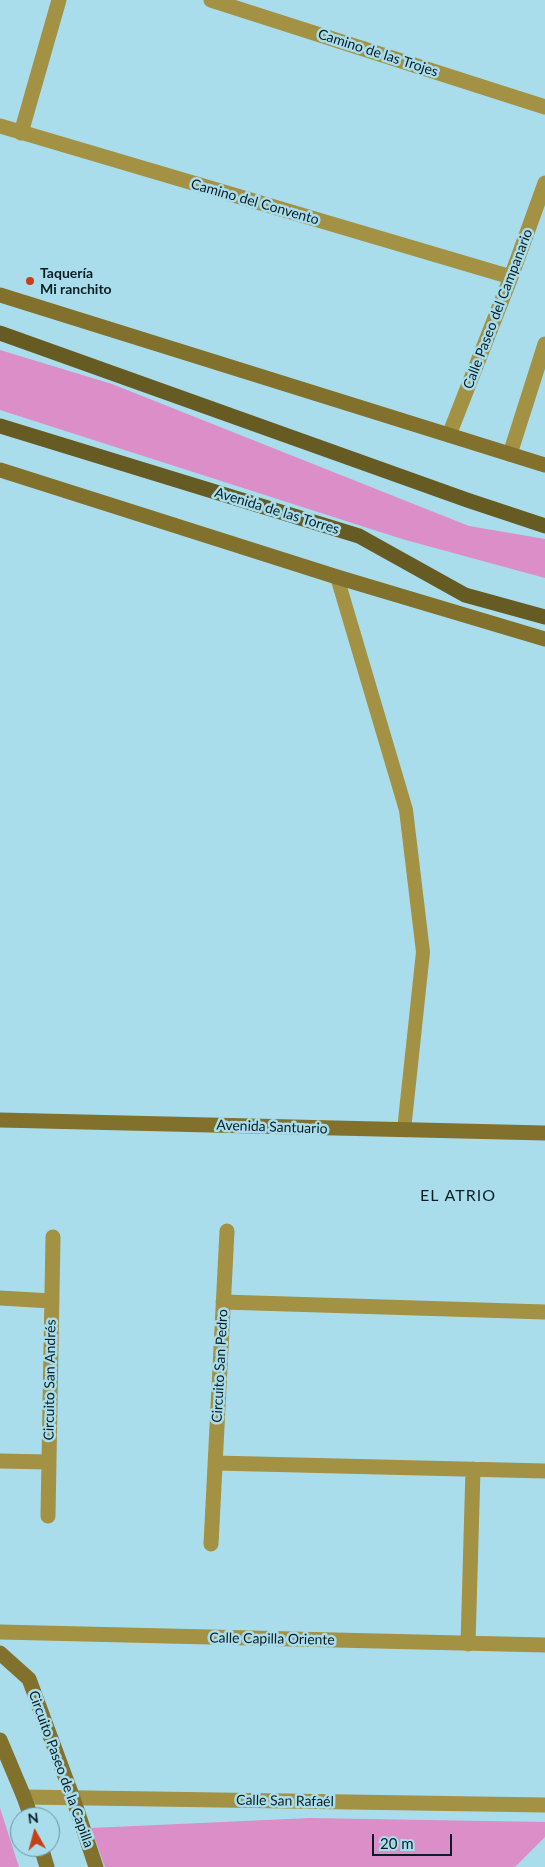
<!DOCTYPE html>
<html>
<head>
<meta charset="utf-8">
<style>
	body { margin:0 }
	#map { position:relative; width:545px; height:1867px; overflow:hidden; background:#aaddec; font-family:Lato,sans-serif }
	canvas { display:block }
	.north { position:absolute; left:10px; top:1807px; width:50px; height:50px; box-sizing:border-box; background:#aaddec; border:1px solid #6a919c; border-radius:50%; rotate:353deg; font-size:14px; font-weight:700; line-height:20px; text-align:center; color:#0a1f24 }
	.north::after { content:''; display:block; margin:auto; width:18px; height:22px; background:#c73f14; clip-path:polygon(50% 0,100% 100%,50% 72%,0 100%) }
	.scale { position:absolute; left:372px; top:1834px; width:80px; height:22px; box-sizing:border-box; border:2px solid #0a1f24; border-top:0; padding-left:6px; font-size:15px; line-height:18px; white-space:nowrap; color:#0a1f24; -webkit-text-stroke:4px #aaddec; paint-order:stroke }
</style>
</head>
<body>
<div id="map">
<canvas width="545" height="1867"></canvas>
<div class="north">N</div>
<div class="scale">20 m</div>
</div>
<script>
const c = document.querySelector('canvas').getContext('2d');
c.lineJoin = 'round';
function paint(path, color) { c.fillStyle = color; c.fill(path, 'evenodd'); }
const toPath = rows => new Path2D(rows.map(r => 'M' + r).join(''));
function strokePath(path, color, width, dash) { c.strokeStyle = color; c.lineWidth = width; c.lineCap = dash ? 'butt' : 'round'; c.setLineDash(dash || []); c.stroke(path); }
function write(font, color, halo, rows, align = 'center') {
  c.font = font + ' Lato,sans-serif'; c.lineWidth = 5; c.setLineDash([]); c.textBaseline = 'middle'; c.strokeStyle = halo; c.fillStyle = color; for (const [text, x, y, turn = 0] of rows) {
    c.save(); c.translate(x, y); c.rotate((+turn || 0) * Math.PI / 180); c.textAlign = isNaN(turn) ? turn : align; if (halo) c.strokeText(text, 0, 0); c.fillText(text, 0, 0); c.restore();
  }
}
const green = toPath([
	[0,350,112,384,469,526,545,539,545,578,402,539,0,410],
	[0,1808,19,1867,0,1867],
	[310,1818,545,1822,545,1837,515,1867,105,1867,91,1828]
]);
const lane = toPath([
	[337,577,406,810,423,952,404,1130]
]);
const street = toPath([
	[211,0,545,107],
	[0,126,511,277],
	[21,133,59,0],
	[449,435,511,277,545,183],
	[510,454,545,344],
	[0,1298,52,1301],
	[223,1302,545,1312],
	[0,1461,48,1462],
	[215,1463,545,1471],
	[48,1516,53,1237],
	[211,1544,227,1231],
	[0,1632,545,1645],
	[468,1644,473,1469],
	[24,1797,545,1805]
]);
const secondary = toPath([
	[0,295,545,465],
	[0,470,337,577,545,639],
	[0,1120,545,1133],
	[0,1653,29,1679,73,1798,96,1867],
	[0,1740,24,1797,31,1817],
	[41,1847,47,1867]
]);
const primary = toPath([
	[0,333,467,500,545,526],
	[0,426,359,536,465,595,545,617]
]);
const markers = [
	[30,281,5,"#c73f14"]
];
const streetNames = [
	["Camino de las Trojes",378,53,18],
	["Camino del Convento",255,202,16],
	["Calle Paseo del Campanario",498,309,-69],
	["Avenida de las Torres",277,511,17],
	["Avenida Santuario",272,1127,2],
	["Circuito San Pedro",220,1366,-87],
	["Circuito San Andrés",50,1380,-89],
	["Calle Capilla Oriente",272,1639,1],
	["Circuito Paseo de la Capilla",61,1769,70],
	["Calle San Rafaél",285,1801,1]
];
const poiNames = [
	["Taquería",40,273],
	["Mi ranchito",40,289]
];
const quarterNames = [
	["EL ATRIO",458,1196]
];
paint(green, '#db8ec8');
strokePath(lane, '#a39144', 14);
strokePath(street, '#a39144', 15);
strokePath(secondary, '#81712d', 15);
strokePath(primary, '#675b24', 15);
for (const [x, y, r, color] of markers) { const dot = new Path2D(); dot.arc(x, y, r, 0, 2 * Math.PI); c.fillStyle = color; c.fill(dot); strokePath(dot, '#aaddec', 2); }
write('14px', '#0a1f24', '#aaddec', streetNames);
write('bold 14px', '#0a1f24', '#aaddec', poiNames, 'left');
c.letterSpacing = '1px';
write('16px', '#0a1f24', '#aaddec', quarterNames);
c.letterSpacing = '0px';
</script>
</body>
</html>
